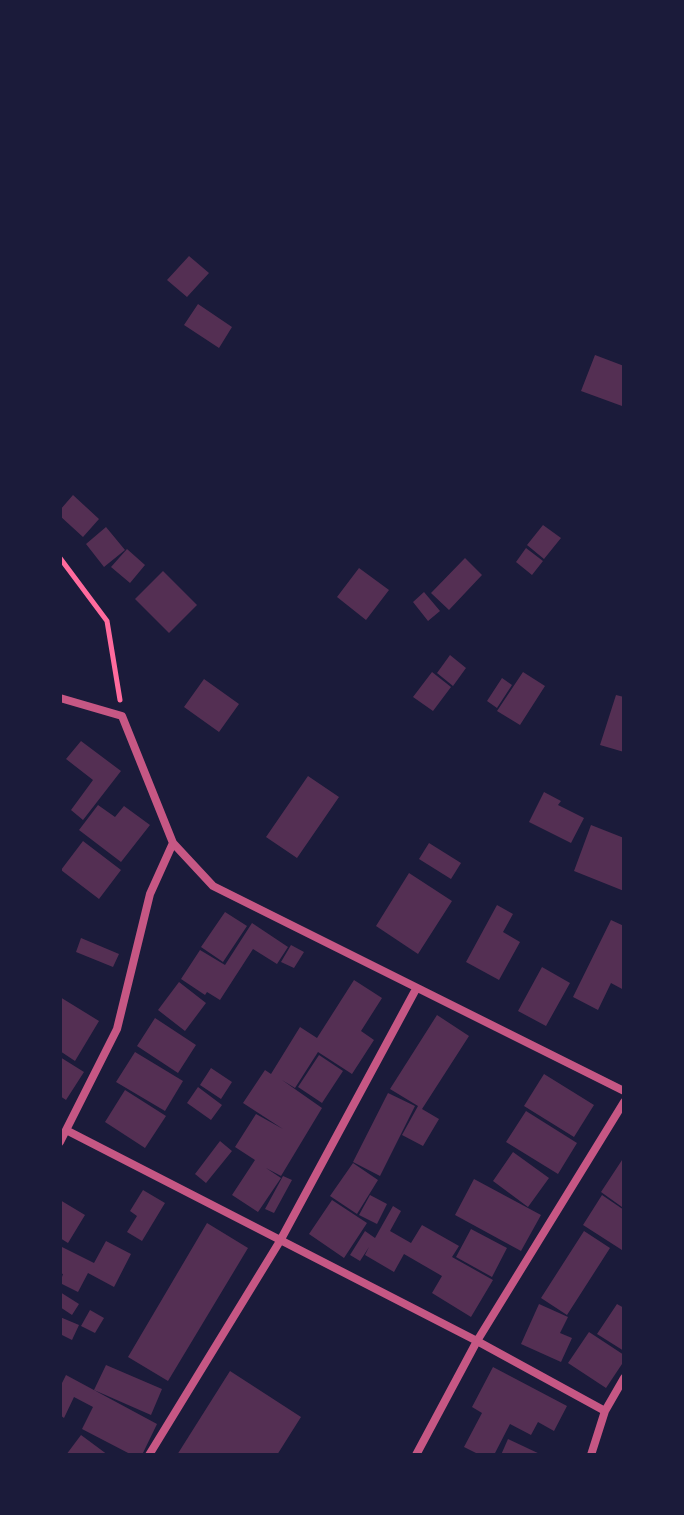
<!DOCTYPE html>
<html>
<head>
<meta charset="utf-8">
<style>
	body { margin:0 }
	#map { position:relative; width:684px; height:1515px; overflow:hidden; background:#1b1b3a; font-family:"Archivo Narrow",sans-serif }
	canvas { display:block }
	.frame { position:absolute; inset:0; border:62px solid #1b1b3a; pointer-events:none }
</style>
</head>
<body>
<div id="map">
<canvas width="684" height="1515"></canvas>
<div class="frame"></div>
</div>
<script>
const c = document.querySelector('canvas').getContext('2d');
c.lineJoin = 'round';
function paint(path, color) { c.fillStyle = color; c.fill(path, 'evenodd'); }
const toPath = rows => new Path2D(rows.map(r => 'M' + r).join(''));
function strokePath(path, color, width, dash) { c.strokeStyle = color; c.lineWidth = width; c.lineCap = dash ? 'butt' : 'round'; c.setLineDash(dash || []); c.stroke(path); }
const building = toPath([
	[189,256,209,273,187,297,167,280],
	[198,304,232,327,219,348,184,325],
	[595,355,624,366,622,406,581,391],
	[73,495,99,519,83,537,60,516,60,510],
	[543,525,561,538,544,559,527,545],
	[106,527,125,550,104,567,86,544],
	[526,548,543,561,532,575,516,562],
	[127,549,145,565,130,583,111,567],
	[465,558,482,575,449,610,431,593],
	[359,568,389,590,366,620,337,597],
	[163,571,197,605,169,633,135,599],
	[424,592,440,611,428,621,413,602],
	[450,655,466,668,453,686,437,673],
	[432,672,451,687,433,711,413,697],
	[523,672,545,686,520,725,497,711],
	[502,678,512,685,497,708,487,701],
	[204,679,239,704,219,732,184,707],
	[616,695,624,697,624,752,600,745],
	[81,741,121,771,83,820,71,810,93,780,66,759],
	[308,776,339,797,297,858,266,837],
	[544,792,561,801,558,805,584,818,571,843,529,822],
	[98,805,115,817,124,806,150,825,121,862,79,830],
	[591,825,624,838,624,891,574,871],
	[83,841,121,870,99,899,61,870],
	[429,843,461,863,451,879,419,859],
	[409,873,452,901,418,954,376,926],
	[497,905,513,914,503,932,520,942,499,980,466,962],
	[225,912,247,926,223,962,201,947],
	[611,920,624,926,624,990,611,983,598,1010,573,997],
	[252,923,288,947,277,964,253,949,220,1000,207,992,205,995,181,979,200,950,225,965],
	[81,938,119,954,113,967,76,952],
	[291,945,304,952,294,968,281,962],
	[542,967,570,983,546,1026,518,1011],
	[354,980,382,998,361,1031,374,1040,352,1074,318,1052,295,1088,282,1080,322,1108,281,1176,266,1168,281,1178,258,1212,232,1195,255,1160,235,1147,256,1114,283,1129,243,1103,265,1070,271,1074,300,1027,317,1038],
	[179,982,206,1003,185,1031,158,1010],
	[60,997,99,1021,75,1061,60,1051],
	[437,1015,469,1036,422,1109,439,1119,423,1146,402,1135,418,1106,390,1089],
	[155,1018,196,1045,178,1073,137,1046],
	[135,1052,183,1081,165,1111,116,1082],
	[319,1055,343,1071,322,1103,298,1087],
	[60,1057,84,1072,66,1100,60,1096],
	[211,1068,232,1082,221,1099,200,1085],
	[544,1074,594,1105,574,1137,524,1106],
	[198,1087,222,1105,211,1120,187,1103],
	[125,1090,166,1116,145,1148,105,1122],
	[388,1093,415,1106,380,1176,353,1162],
	[526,1111,577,1143,558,1174,506,1142],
	[220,1141,232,1151,206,1183,195,1174],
	[513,1152,549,1178,528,1207,493,1181],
	[624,1157,624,1204,622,1207,601,1192],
	[353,1163,378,1180,357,1214,330,1196],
	[283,1176,292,1180,274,1213,265,1209],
	[474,1179,541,1215,521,1251,455,1215],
	[143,1190,165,1203,142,1241,127,1232,137,1216,130,1211],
	[370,1195,387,1204,377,1224,359,1215],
	[602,1195,624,1210,622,1250,583,1225],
	[60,1200,85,1215,68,1243,60,1238],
	[332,1200,367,1223,344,1258,309,1234],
	[393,1206,401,1211,390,1231,411,1243,422,1225,459,1246,452,1257,493,1280,471,1317,432,1293,442,1276,404,1254,394,1272,365,1255,369,1247,360,1261,350,1255,365,1231,375,1238],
	[207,1223,248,1248,168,1381,128,1357],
	[471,1229,507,1248,492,1277,456,1257],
	[584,1231,610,1248,567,1315,541,1298],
	[106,1241,131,1254,114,1287,88,1273,78,1292,60,1283,63,1274,60,1273,60,1246,94,1263],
	[60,1292,79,1304,72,1315,60,1307],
	[539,1304,568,1317,560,1333,572,1338,561,1362,521,1344],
	[617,1304,624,1308,624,1351,597,1334],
	[90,1310,104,1318,95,1333,81,1326],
	[60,1317,79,1325,72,1340,60,1334],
	[589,1332,624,1355,624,1361,606,1388,568,1363],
	[106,1365,162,1389,151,1415,94,1390],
	[493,1367,567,1406,554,1431,538,1422,531,1435,510,1424,494,1455,480,1455,464,1447,482,1413,472,1407],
	[230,1371,301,1417,277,1455,177,1455],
	[66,1375,157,1424,142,1455,132,1455,82,1429,93,1407,74,1397,64,1418,60,1415,60,1387],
	[81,1435,108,1455,66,1455],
	[508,1439,542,1455,501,1455]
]);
const path = toPath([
	[60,558,107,621,120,700]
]);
const minor = toPath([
	[60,698,122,716,173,843,213,886,624,1091],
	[66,1130,477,1341,605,1411],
	[60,1142,117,1029,150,894,173,843],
	[149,1455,280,1241,416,989],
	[416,1455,477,1341,624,1102],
	[591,1455,605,1411,624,1378]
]);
paint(building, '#542f53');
strokePath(path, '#ff6b9d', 5);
strokePath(minor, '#c65784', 8);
</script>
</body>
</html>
